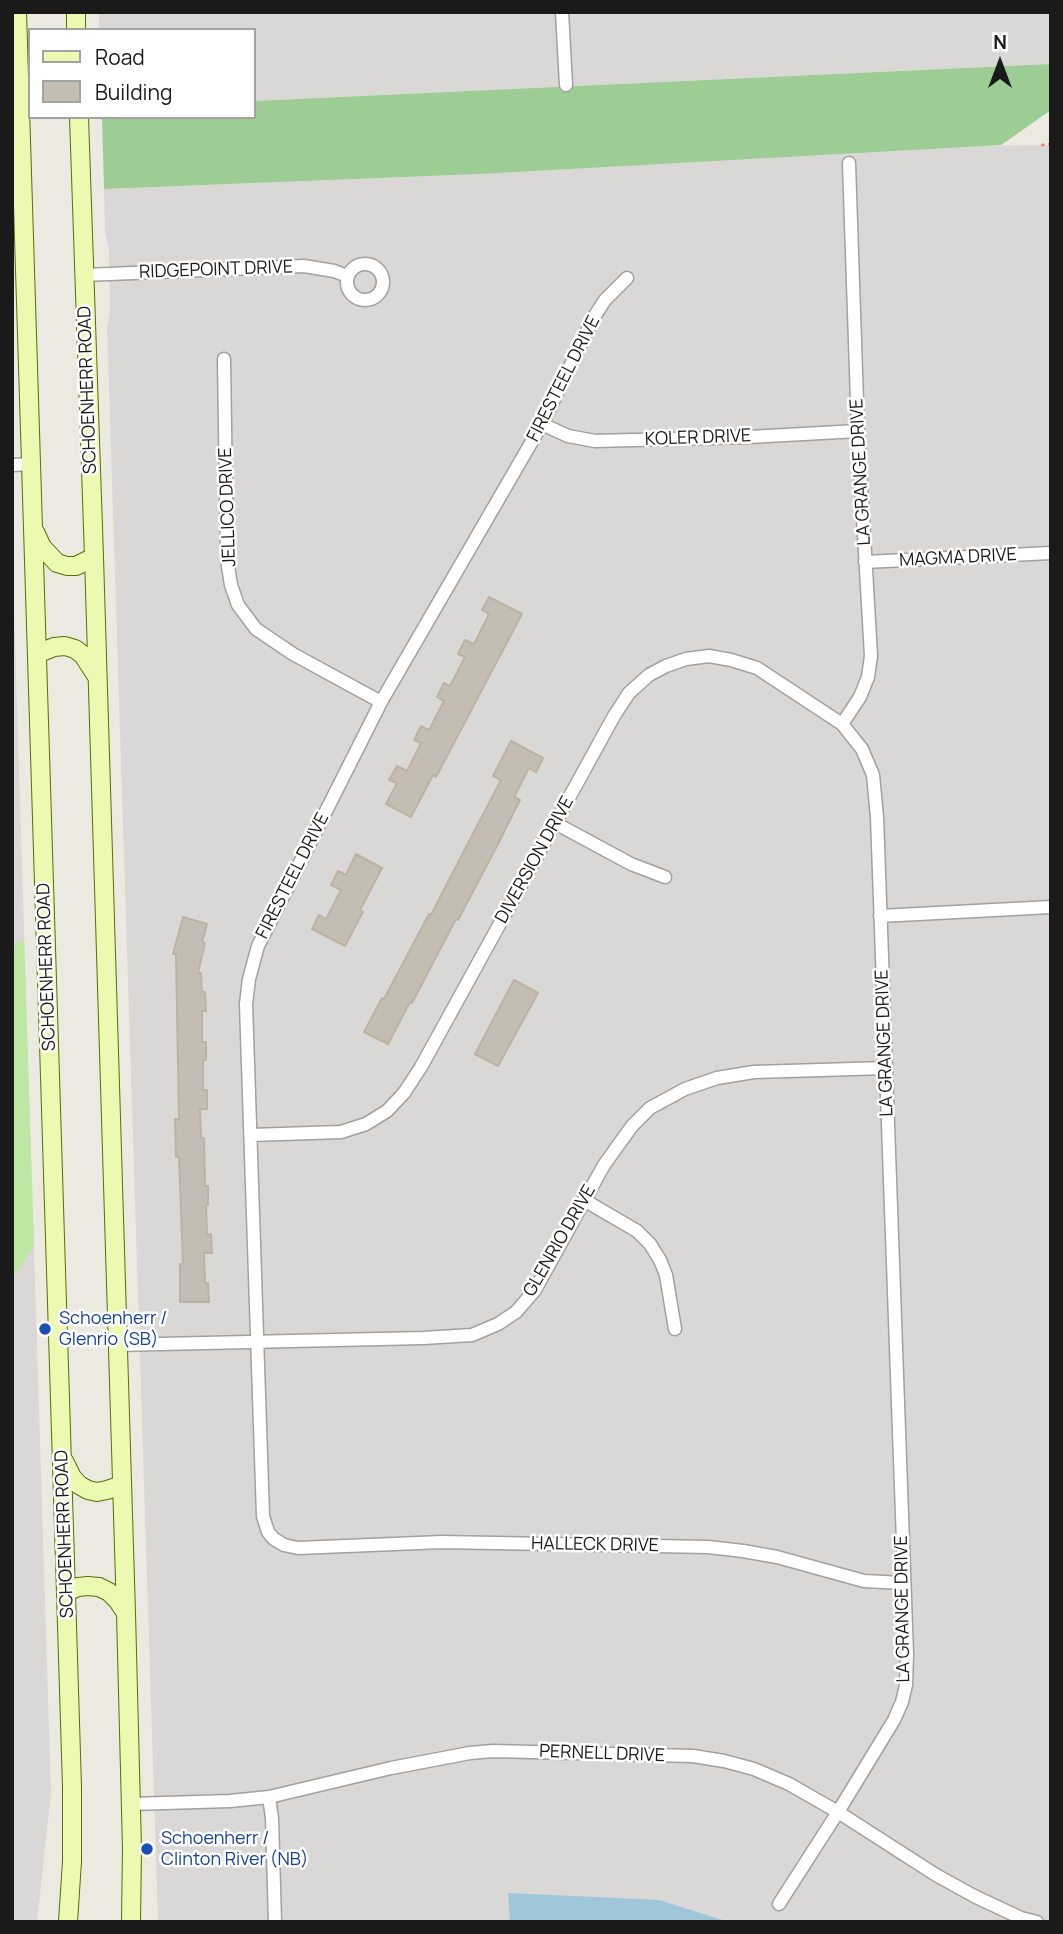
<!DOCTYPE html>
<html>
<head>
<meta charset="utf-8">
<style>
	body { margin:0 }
	#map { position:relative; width:1063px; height:1934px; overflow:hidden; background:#eceae0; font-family:Manrope,sans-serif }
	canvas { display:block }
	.frame { position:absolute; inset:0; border:14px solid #1a1a1a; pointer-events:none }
	.legend { position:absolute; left:28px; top:28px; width:228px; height:91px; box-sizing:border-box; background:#fff; border:2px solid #a3a3a3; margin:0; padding:9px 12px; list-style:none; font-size:21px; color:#1a1a1a }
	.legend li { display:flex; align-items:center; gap:14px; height:35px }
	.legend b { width:35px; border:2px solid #a3a3a3 }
	.north { position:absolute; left:965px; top:28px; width:70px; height:70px; -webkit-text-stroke:5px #fff; paint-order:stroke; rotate:0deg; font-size:19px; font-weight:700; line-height:28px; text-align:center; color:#1a1a1a }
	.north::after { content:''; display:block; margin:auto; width:24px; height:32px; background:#1a1a1a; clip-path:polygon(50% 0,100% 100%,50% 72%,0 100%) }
</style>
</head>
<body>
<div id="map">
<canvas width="1063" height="1934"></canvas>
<div class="frame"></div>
<ul class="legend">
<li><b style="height:9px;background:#ecf9b1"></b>Road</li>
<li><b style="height:19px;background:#c4bdb3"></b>Building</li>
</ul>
<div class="north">N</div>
</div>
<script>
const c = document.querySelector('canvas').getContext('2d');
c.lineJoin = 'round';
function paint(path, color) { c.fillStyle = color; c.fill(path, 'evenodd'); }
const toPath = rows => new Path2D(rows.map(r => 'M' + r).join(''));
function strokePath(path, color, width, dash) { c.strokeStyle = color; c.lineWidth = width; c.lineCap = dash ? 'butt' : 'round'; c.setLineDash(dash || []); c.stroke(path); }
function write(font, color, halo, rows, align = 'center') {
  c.font = font + ' Manrope,sans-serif'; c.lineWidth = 5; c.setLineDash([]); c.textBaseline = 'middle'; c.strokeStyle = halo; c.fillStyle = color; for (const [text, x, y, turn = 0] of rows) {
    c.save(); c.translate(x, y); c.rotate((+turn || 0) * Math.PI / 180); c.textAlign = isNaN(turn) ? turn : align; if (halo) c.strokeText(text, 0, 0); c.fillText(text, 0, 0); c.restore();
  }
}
const residential = toPath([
	[99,12,1051,12,1051,64,254,101,254,30,99,30],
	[1051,145,1051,1922,158,1922,108,356,107,328,110,311,109,250,105,232,104,189,480,174,959,146],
	[12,545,51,1793,37,1922,12,1922]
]);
const grass = toPath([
	[24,940,34,1245,12,1281,12,946]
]);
const forest = toPath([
	[1051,64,1051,110,1001,145,480,174,104,189,102,117,254,117,254,101]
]);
const water = toPath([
	[508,1893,659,1900,729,1922,510,1922]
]);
const building = toPath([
	[489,597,522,614,436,777,433,775,411,817,386,804,397,783,389,780,397,766,407,771,421,743,414,740,421,726,429,730,444,701,437,697,444,683,450,686,465,657,458,654,465,640,474,644,489,614,482,610,489,597],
	[511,741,543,758,536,772,529,768,514,797,520,800,498,844,458,920,456,919,412,1003,410,1002,388,1044,364,1032,382,998,384,999,429,914,431,915,452,874,501,780,493,776,511,741],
	[356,854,382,868,360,910,363,912,345,946,312,929,319,915,326,919,341,890,331,885,338,871,346,875,356,854],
	[183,917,207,924,202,942,205,943,198,973,201,973,202,992,205,992,206,1011,202,1011,202,1042,206,1042,206,1060,203,1060,203,1090,207,1090,207,1109,200,1109,201,1138,204,1138,205,1186,208,1186,208,1205,206,1205,207,1235,211,1234,212,1253,204,1253,205,1283,208,1283,209,1302,180,1302,180,1264,183,1264,179,1157,176,1157,175,1119,179,1119,176,954,173,954,183,917],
	[514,980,538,993,498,1066,475,1054,514,980]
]);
const path = toPath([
	[1041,145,1051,144]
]);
const street = toPath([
	[562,12,566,85],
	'347 282a18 18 0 1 1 36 0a18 18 0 1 1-36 0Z',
	[84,275,304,266,334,271,347,276],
	[627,278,605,300,594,317,542,424,381,702,258,946,249,979,246,1004,263,1516,268,1532,274,1539,284,1545,298,1548,442,1542,708,1547,743,1551,777,1557,864,1581,903,1583],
	[224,359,227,560,231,585,238,605,256,629,293,654,381,702],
	[542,424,568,436,595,441,749,437,858,431],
	[12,465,31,464],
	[865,562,1051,553],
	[842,724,860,697,868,677,871,656,858,431,849,163],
	[555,823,631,864,665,877],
	[880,916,1051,907],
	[251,1135,341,1132,366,1124,387,1111,404,1093,421,1067,614,716,629,693,649,675,666,666,686,659,709,656,731,660,757,668,842,724,862,749,873,775,877,817,907,1654,906,1685,902,1702,894,1720,838,1812,779,1904],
	[584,1200,637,1231,650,1244,660,1260,666,1275,675,1329],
	[117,1345,423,1338,472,1335,498,1324,516,1312,535,1290,604,1165,632,1126,650,1108,685,1089,717,1078,754,1072,886,1068],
	[269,1797,272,1818,275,1922],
	[131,1804,230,1801,269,1797,391,1768,470,1753,493,1751,693,1756,724,1761,754,1769,789,1784,838,1812,936,1875,976,1897,1021,1918,1037,1922]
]);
const secondary = toPath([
	[17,12,72,1786,72,1861,68,1922],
	[76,12,76,30],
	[79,117,94,557,126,1613,132,1848,131,1922],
	[35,532,42,547,57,563,67,566,76,566,94,557],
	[37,654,54,647,65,646,75,649,83,655,96,675],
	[64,1461,72,1477,79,1485,88,1490,97,1492,107,1490,122,1485],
	[66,1592,78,1587,88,1586,99,1587,109,1592,118,1601,126,1613]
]);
const markers = [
	[45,1329,7,"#1a4fb4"],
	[147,1849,7,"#1a4fb4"]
];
const streetNames = [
	["RIDGEPOINT DRIVE",216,270,-2],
	["FIRESTEEL DRIVE",564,379,-63],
	["SCHOENHERR ROAD",88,390,-92],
	["KOLER DRIVE",698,438,-2],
	["LA GRANGE DRIVE",861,472,-93],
	["JELLICO DRIVE",228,507,-92],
	["MAGMA DRIVE",958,558,-3],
	["DIVERSION DRIVE",535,860,-61],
	["FIRESTEEL DRIVE",293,876,-63],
	["SCHOENHERR ROAD",47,967,-92],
	["LA GRANGE DRIVE",885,1043,-92],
	["GLENRIO DRIVE",560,1241,-60],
	["SCHOENHERR ROAD",65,1534,-92],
	["HALLECK DRIVE",595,1545,1],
	["LA GRANGE DRIVE",903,1609,-91],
	["PERNELL DRIVE",602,1754,2]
];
const transitNames = [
	["Schoenherr /",59,1319],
	["Glenrio (SB)",59,1340],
	["Schoenherr /",161,1839],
	["Clinton River (NB)",161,1860]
];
paint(residential, '#d9d8d7');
paint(grass, '#bde8a4');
paint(forest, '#9dcc94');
paint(water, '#9fc6db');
paint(building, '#c4bdb3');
strokePath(building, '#beb2a2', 2);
strokePath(street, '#a1a1a1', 15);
strokePath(secondary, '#566e05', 20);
strokePath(path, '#f98664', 2.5, [3.5, 3.5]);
strokePath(street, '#fff', 12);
strokePath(secondary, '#ecf9b1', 18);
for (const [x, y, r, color] of markers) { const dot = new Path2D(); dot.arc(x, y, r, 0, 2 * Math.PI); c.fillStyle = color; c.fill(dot); strokePath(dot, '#fff', 2.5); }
write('18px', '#1a1a1a', '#fff', streetNames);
write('18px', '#164399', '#fff', transitNames, 'left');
</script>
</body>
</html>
